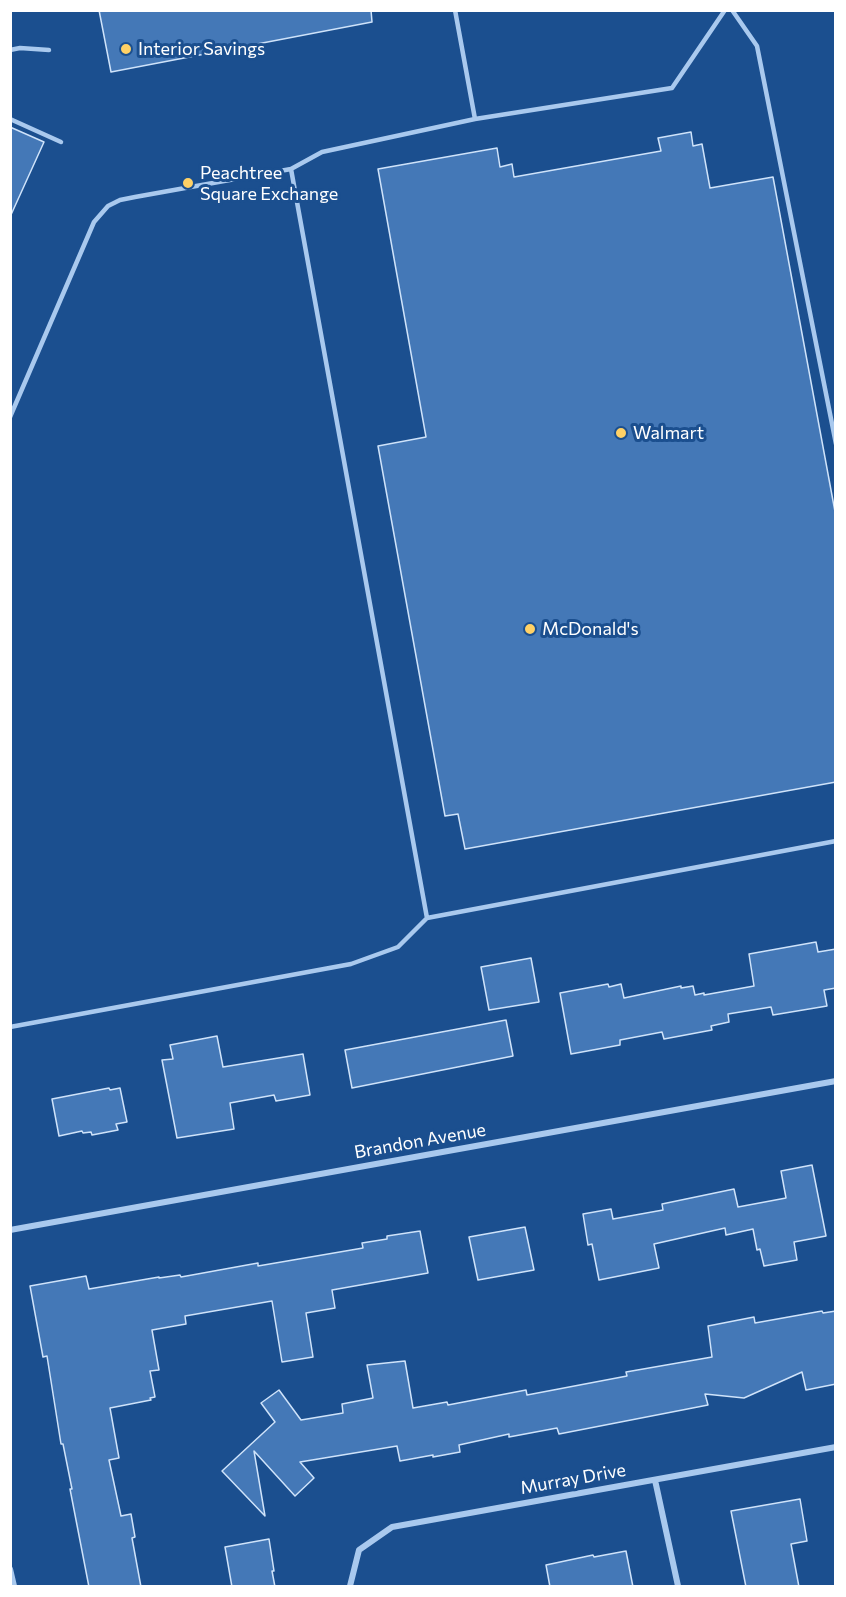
<!DOCTYPE html>
<html>
<head>
<meta charset="utf-8">
<style>
	body { margin:0 }
	#map { position:relative; width:846px; height:1597px; overflow:hidden; background:#1b4f8f; font-family:Commissioner,sans-serif }
	canvas { display:block }
	.frame { position:absolute; inset:0; border:12px solid #fff; pointer-events:none }
</style>
</head>
<body>
<div id="map">
<canvas width="846" height="1597"></canvas>
<div class="frame"></div>
</div>
<script>
const c = document.querySelector('canvas').getContext('2d');
c.lineJoin = 'round';
function paint(path, color) { c.fillStyle = color; c.fill(path, 'evenodd'); }
const toPath = rows => new Path2D(rows.map(r => 'M' + r).join(''));
function strokePath(path, color, width, dash) { c.strokeStyle = color; c.lineWidth = width; c.lineCap = dash ? 'butt' : 'round'; c.setLineDash(dash || []); c.stroke(path); }
function write(font, color, halo, rows, align = 'center') {
  c.font = font + ' Commissioner,sans-serif'; c.lineWidth = 6; c.setLineDash([]); c.textBaseline = 'middle'; c.strokeStyle = halo; c.fillStyle = color; for (const [text, x, y, turn = 0] of rows) {
    c.save(); c.translate(x, y); c.rotate((+turn || 0) * Math.PI / 180); c.textAlign = isNaN(turn) ? turn : align; if (halo) c.strokeText(text, 0, 0); c.fillText(text, 0, 0); c.restore();
  }
}
const building = toPath([
	[99,10,371,10,372,22,111,72,99,10],
	[10,127,44,142,10,217,10,127],
	[691,132,693,146,702,144,710,188,773,177,836,517,836,782,465,849,458,814,445,816,378,446,426,437,378,169,497,148,500,167,512,164,514,177,661,151,658,138,691,132],
	[816,942,818,952,836,949,836,988,824,990,827,1006,773,1015,771,1007,728,1014,729,1022,711,1026,712,1030,664,1039,662,1032,620,1040,620,1045,571,1054,560,993,608,984,609,987,621,984,624,998,681,986,681,988,693,986,695,995,704,993,704,995,754,986,749,954,816,942],
	[531,958,539,1002,489,1010,481,967,531,958],
	[506,1020,513,1056,352,1088,345,1050,506,1020],
	[217,1036,223,1067,303,1054,310,1095,276,1101,274,1095,230,1103,234,1129,177,1138,162,1060,173,1059,170,1045,217,1036],
	[109,1088,110,1090,120,1088,127,1122,116,1124,118,1130,92,1135,91,1132,83,1133,82,1131,59,1136,52,1099,109,1088],
	[812,1165,826,1236,794,1242,797,1260,764,1266,760,1249,757,1250,753,1229,726,1235,725,1228,654,1244,659,1268,599,1280,592,1244,588,1245,583,1214,611,1209,613,1219,663,1210,662,1204,734,1189,738,1207,786,1198,781,1171,812,1165],
	[525,1227,534,1270,478,1280,469,1237,525,1227],
	[420,1231,428,1273,332,1290,335,1308,306,1313,313,1357,282,1362,272,1301,185,1316,186,1324,152,1330,159,1370,150,1371,155,1397,150,1398,151,1400,110,1408,119,1458,109,1460,121,1516,131,1514,135,1537,132,1538,141,1587,89,1587,70,1489,72,1489,63,1444,61,1444,47,1356,43,1357,30,1286,86,1276,89,1289,159,1277,159,1278,180,1275,181,1277,258,1263,258,1266,363,1248,362,1243,387,1239,387,1236,420,1231],
	[822,1311,823,1313,836,1311,836,1384,806,1390,802,1372,744,1398,705,1394,708,1405,559,1434,557,1428,509,1437,509,1434,459,1445,460,1452,433,1457,433,1455,400,1461,397,1446,300,1462,314,1478,295,1496,254,1451,265,1516,222,1471,275,1422,261,1403,279,1390,301,1420,343,1413,342,1404,373,1398,367,1365,405,1361,413,1408,447,1402,448,1405,526,1390,527,1395,627,1376,626,1372,712,1357,708,1326,754,1317,755,1323,822,1311],
	[800,1499,807,1541,791,1544,799,1587,746,1587,731,1511,800,1499],
	[269,1539,274,1571,272,1571,275,1587,232,1587,225,1547,269,1539],
	[626,1551,633,1587,550,1587,546,1565,593,1555,594,1557,626,1551]
]);
const lane = toPath([
	[455,10,475,119],
	[732,10,757,46,836,444],
	[10,50,20,48,49,50],
	[10,119,61,142],
	[291,169,427,918],
	[10,417,94,222,108,206,120,200,135,197,291,169,322,152,475,119,672,88,725,10],
	[10,1027,351,964,398,947,427,918,836,841]
]);
const street = toPath([
	[10,1230,836,1081],
	[655,1480,678,1586],
	[10,1569,14,1586],
	[350,1586,359,1550,392,1527,836,1447]
]);
const markers = [
	[126,49,6,"#ffd166"],
	[188,183,6,"#ffd166"],
	[621,433,6,"#ffd166"],
	[530,629,6,"#ffd166"]
];
const poiNames = [
	["Interior Savings",138,49],
	["Peachtree",200,173],
	["Square Exchange",200,194],
	["Walmart",633,433],
	["McDonald's",542,629]
];
const streetNames = [
	["Brandon Avenue",420,1141,-10],
	["Murray Drive",573,1479,-10]
];
paint(building, '#4478b7');
strokePath(building, '#cfe3fa', 1.5);
strokePath(lane, '#a9c9ee', 4.5);
strokePath(street, '#a9c9ee', 6);
for (const [x, y, r, color] of markers) { const dot = new Path2D(); dot.arc(x, y, r, 0, 2 * Math.PI); c.fillStyle = color; c.fill(dot); strokePath(dot, '#1b4f8f', 2); }
write('18px', '#fff', '#1b4f8f', poiNames, 'left');
write('18px', '#fff', '#1b4f8f', streetNames);
</script>
</body>
</html>
